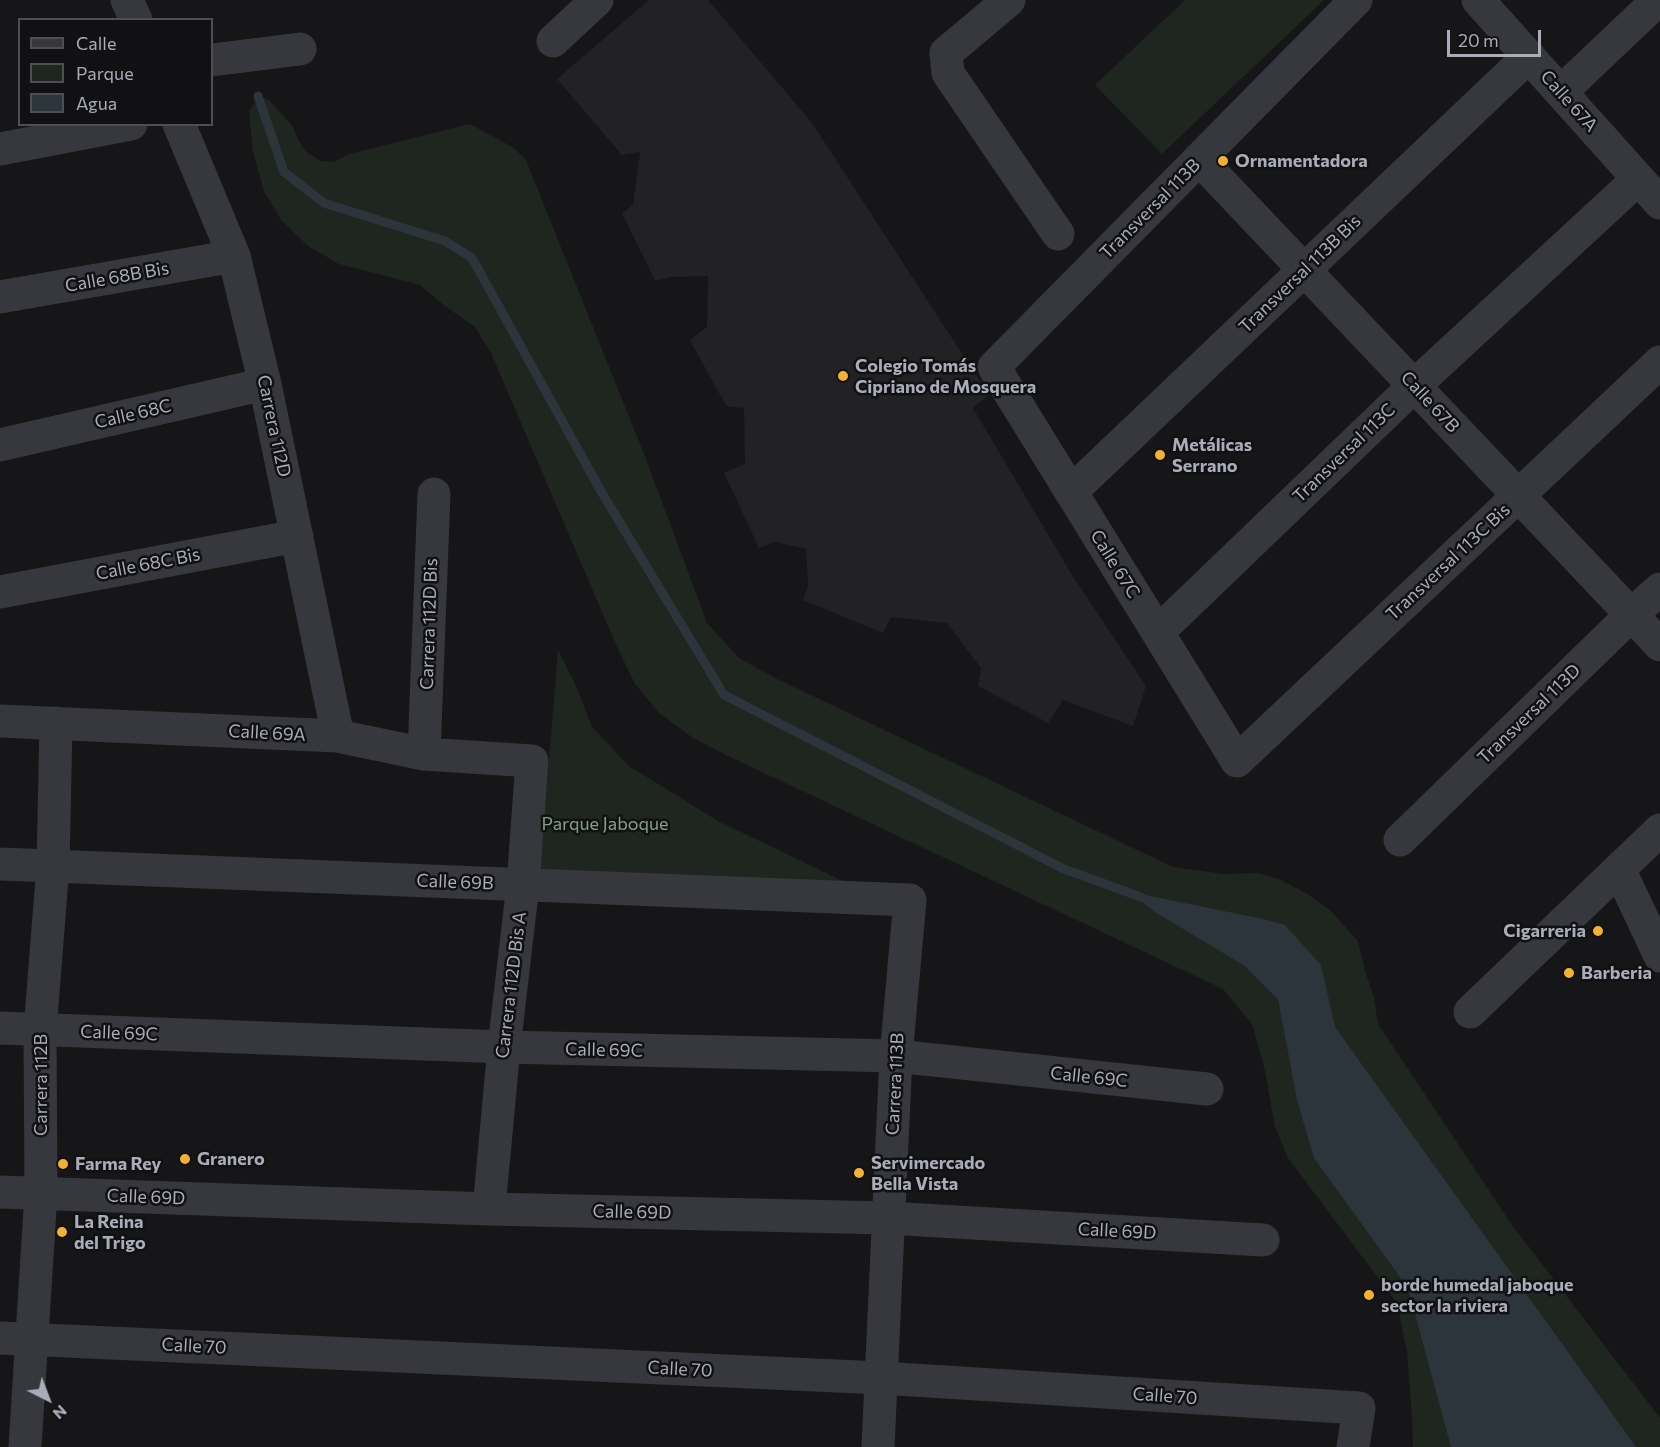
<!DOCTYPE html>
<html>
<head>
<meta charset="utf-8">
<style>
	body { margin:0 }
	#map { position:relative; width:1660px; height:1447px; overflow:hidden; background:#161618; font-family:Commissioner,sans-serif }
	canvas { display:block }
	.legend { position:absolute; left:18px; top:18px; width:195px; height:108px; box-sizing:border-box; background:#111113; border:2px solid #4d4f55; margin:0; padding:8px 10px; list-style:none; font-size:18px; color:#a8adb8 }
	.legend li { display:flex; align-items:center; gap:12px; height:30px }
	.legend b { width:30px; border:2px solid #4d4f55 }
	.north { position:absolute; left:18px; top:1369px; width:60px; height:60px; -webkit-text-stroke:4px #111113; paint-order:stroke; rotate:138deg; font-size:16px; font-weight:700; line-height:24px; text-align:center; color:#a8adb8 }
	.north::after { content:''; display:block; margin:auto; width:21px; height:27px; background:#a8adb8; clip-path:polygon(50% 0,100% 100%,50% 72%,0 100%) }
	.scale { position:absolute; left:1447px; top:30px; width:94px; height:27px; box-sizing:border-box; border:3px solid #a8adb8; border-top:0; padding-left:8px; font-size:18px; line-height:21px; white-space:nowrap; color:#a8adb8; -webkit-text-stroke:4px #111113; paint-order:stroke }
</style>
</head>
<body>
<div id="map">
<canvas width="1660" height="1447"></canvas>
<ul class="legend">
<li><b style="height:8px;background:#37383d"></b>Calle</li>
<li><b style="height:16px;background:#1e261f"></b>Parque</li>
<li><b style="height:16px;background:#2c353c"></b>Agua</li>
</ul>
<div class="north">N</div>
<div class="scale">20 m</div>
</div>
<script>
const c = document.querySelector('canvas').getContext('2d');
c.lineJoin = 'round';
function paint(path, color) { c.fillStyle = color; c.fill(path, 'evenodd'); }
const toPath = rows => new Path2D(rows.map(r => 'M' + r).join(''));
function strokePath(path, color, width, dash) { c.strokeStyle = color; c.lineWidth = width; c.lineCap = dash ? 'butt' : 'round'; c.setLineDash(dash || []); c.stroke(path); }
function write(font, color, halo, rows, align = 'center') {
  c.font = font + ' Commissioner,sans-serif'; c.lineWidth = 5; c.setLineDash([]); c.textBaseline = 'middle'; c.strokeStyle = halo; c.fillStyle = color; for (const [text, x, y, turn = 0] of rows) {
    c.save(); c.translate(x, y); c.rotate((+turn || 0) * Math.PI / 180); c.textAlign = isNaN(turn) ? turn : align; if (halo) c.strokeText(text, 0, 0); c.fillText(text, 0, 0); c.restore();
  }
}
const built = toPath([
	[649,0,708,0,812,123,989,395,973,408,1072,575,1146,686,1133,726,1063,700,1048,723,978,686,981,668,947,623,891,617,883,633,803,600,808,586,806,549,775,542,759,548,724,473,745,464,744,408,726,406,690,340,707,327,708,276,670,277,655,281,622,213,633,205,640,152,622,155,557,79]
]);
const green = toPath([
	[1185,0,1324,0,1162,154,1095,85],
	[258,96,269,100,292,125,299,141,306,152,321,161,333,162,350,154,470,124,514,148,526,160,646,459,707,623,739,658,777,679,1173,867,1224,874,1257,873,1279,879,1306,893,1330,910,1358,941,1365,971,1374,998,1378,1024,1512,1225,1660,1418,1660,1447,1413,1447,1412,1416,1407,1352,1397,1303,1288,1158,1275,1127,1265,1071,1252,1024,1223,989,730,757,693,738,659,713,635,684,617,647,491,353,475,327,445,306,420,285,339,264,308,246,281,220,264,191,253,152,249,112],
	[558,650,577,688,592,727,629,766,718,821,876,897,539,883]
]);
const water = toPath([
	[1130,892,1263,919,1285,925,1321,965,1335,1027,1636,1447,1451,1447,1408,1288,1314,1158,1297,1100,1278,999,1245,966,1155,912]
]);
const stream = toPath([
	[258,96,284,172,324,203,445,241,472,258,602,493,724,695,1064,869,1141,897]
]);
const minor = toPath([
	[127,0,136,20],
	[1009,0,946,53,948,73,1058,234],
	[1356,0,994,367,1237,761,1660,362],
	[1478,0,1660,203],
	[553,41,597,0],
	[212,60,300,49],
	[1561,92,1658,0],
	[179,124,234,256,265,384,338,736],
	[0,149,131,124],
	[1199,159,1660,645],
	[0,297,234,256],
	[0,445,265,384],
	[1071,492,1529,56],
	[0,592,297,536],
	[1158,632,1414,386,1638,179],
	[0,721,338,736,424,754,532,761,523,885,504,1047,489,1209],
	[424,754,434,494],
	[1400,840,1631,615,1660,589],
	[0,864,910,900,896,1056,878,1447],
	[1619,869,1660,956],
	[1470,1012,1660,830],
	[0,1028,504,1047,896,1056,1207,1089],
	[0,1192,489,1209,888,1218,1263,1240],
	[0,1338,881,1378,1359,1408,1353,1447],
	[25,1447,41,1193,40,1030,53,866,56,723]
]);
const markers = [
	[1223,161,6,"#f2b134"],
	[843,376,6,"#f2b134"],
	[1160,455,6,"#f2b134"],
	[1598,931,6,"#f2b134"],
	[1569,973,6,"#f2b134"],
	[185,1159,6,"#f2b134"],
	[63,1164,6,"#f2b134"],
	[859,1173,6,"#f2b134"],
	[62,1232,6,"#f2b134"],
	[1369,1295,6,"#f2b134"]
];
const streetNames = [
	["Calle 67A",1569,101,48],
	["Transversal 113B",1150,209,-45],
	["Transversal 113B Bis",1300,274,-44],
	["Calle 68B Bis",117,277,-10],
	["Calle 67B",1430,402,47],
	["Calle 68C",133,414,-13],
	["Carrera 112D",274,426,78],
	["Transversal 113C",1344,453,-44],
	["Transversal 113C Bis",1448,562,-43],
	["Calle 68C Bis",148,564,-11],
	["Calle 67C",1115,564,58],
	["Carrera 112D Bis",429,624,-88],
	["Transversal 113D",1529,714,-44],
	["Calle 69A",267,733,3],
	["Calle 69B",455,882,2],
	["Carrera 112D Bis A",511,985,-83],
	["Calle 69C",119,1033,2],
	["Calle 69C",604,1050,1],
	["Calle 69C",1089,1077,6],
	["Carrera 113B",895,1084,-87],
	["Carrera 112B",41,1085,-90],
	["Calle 69D",146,1197,2],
	["Calle 69D",632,1212,1],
	["Calle 69D",1117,1231,3],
	["Calle 70",194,1346,3],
	["Calle 70",680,1369,3],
	["Calle 70",1165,1396,4]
];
const poiNames = [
	["Ornamentadora",1235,161],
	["Colegio Tomás",855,366],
	["Cipriano de Mosquera",855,387],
	["Metálicas",1172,445],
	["Serrano",1172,466],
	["Cigarreria",1586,931,"right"],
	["Barberia",1581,973],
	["Granero",197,1159],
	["Servimercado",871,1163],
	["Bella Vista",871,1184],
	["Farma Rey",75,1164],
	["La Reina",74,1222],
	["del Trigo",74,1243],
	["borde humedal jaboque",1381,1285],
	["sector la riviera",1381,1306]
];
const parkNames = [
	["Parque Jaboque",605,824]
];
paint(built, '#222225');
paint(green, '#1e261f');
paint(water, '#2c353c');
strokePath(stream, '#2c353c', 9);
strokePath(minor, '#37383d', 33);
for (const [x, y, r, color] of markers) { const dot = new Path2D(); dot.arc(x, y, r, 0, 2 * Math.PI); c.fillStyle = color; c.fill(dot); strokePath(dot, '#111113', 2); }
write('18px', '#a8adb8', '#111113', streetNames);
write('bold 18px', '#a8adb8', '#111113', poiNames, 'left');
write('18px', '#7fa381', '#111113', parkNames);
</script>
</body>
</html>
